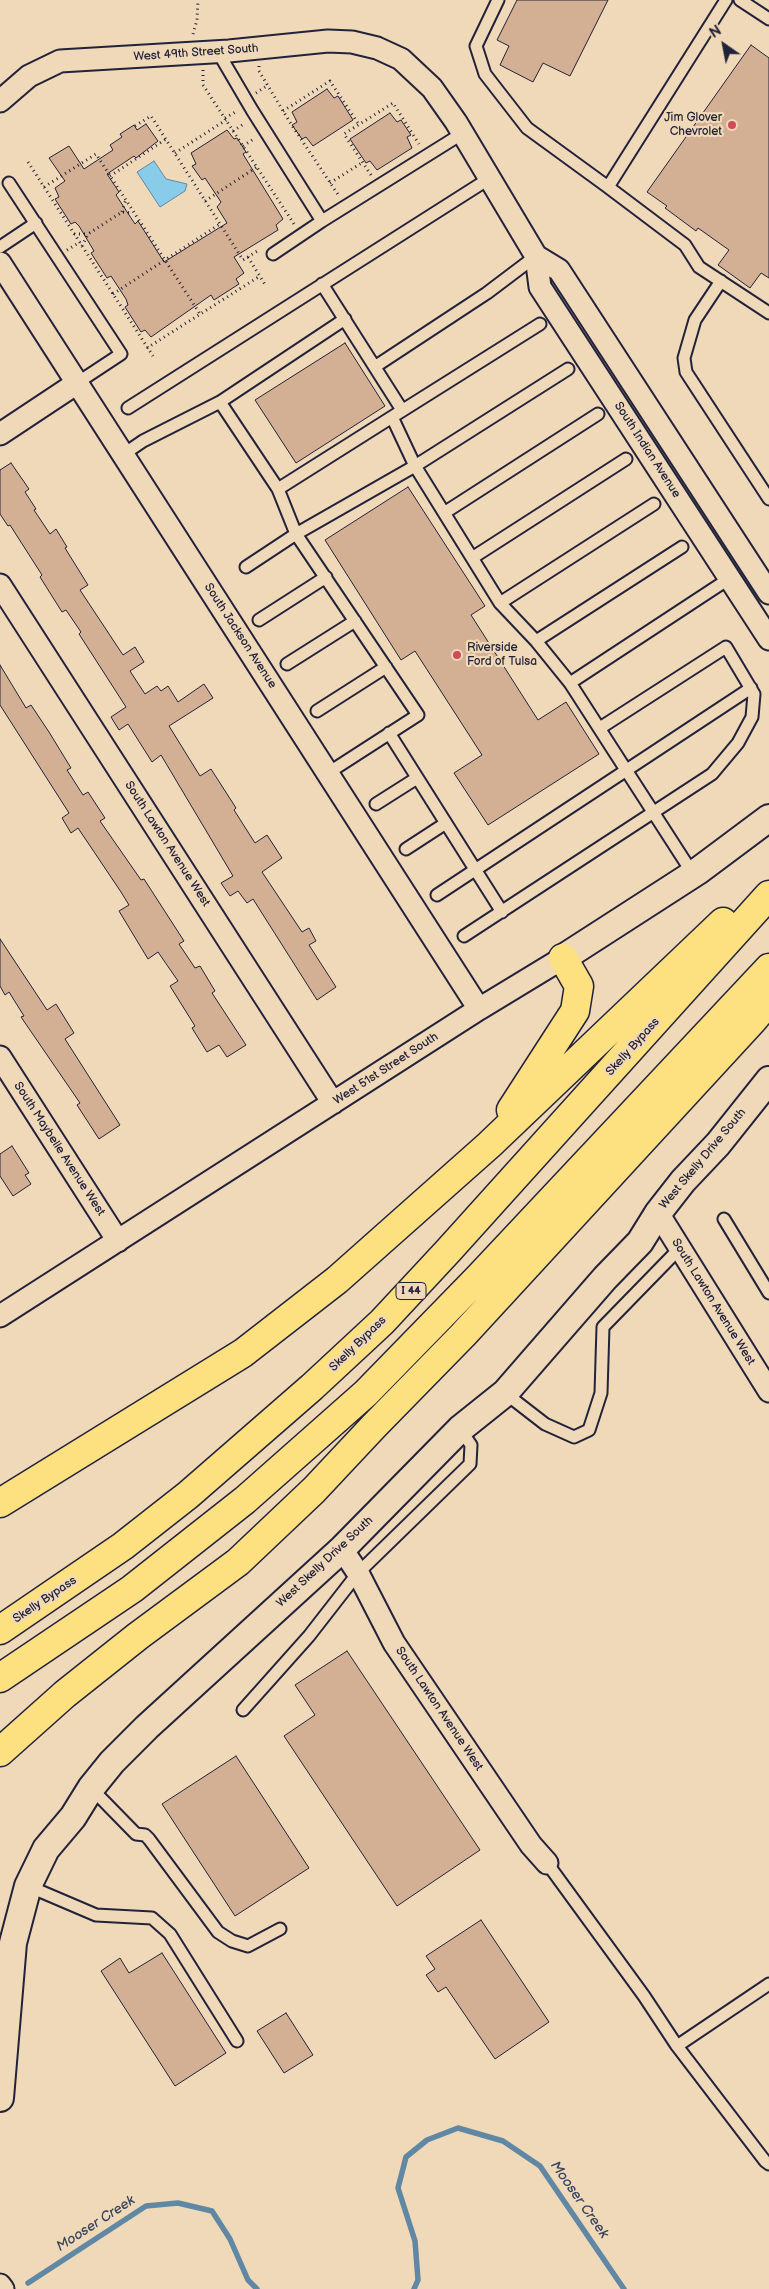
<!DOCTYPE html>
<html>
<head>
<meta charset="utf-8">
<style>
	body { margin:0 }
	#map { position:relative; width:769px; height:2289px; overflow:hidden; background:#f0d9b8; font-family:"Balsamiq Sans",sans-serif }
	canvas { display:block }
	.north { position:absolute; left:699px; top:20px; width:50px; height:50px; -webkit-text-stroke:4px #f0d9b8; paint-order:stroke; rotate:327deg; font-size:14px; font-weight:700; line-height:20px; text-align:center; color:#22223b }
	.north::after { content:''; display:block; margin:auto; width:18px; height:22px; background:#22223b; clip-path:polygon(50% 0,100% 100%,50% 72%,0 100%) }
</style>
</head>
<body>
<div id="map">
<canvas width="769" height="2289"></canvas>
<div class="north">N</div>
</div>
<script>
const c = document.querySelector('canvas').getContext('2d');
c.lineJoin = 'round';
function paint(path, color) { c.fillStyle = color; c.fill(path, 'evenodd'); }
const toPath = rows => new Path2D(rows.map(r => 'M' + r).join(''));
function strokePath(path, color, width, dash) { c.strokeStyle = color; c.lineWidth = width; c.lineCap = dash ? 'butt' : 'round'; c.setLineDash(dash || []); c.stroke(path); }
function write(font, color, halo, rows, align = 'center') {
  c.font = font + ' "Balsamiq Sans",sans-serif'; c.lineWidth = 4.5; c.setLineDash([]); c.textBaseline = 'middle'; c.strokeStyle = halo; c.fillStyle = color; for (const [text, x, y, turn = 0] of rows) {
    c.save(); c.translate(x, y); c.rotate((+turn || 0) * Math.PI / 180); c.textAlign = isNaN(turn) ? turn : align; if (halo) c.strokeText(text, 0, 0); c.fillText(text, 0, 0); c.restore();
  }
}
const water = toPath([
	[154,161,166,179,187,184,185,191,160,207,137,172,154,161]
]);
const stream = toPath([
	[28,2283,146,2206,178,2203,212,2211,230,2239,248,2280,257,2289],
	[414,2289,418,2280,415,2241,398,2188,406,2157,427,2140,458,2128,503,2141,540,2166,624,2289]
]);
const building = toPath([
	[517,0,608,0,570,76,543,63,533,82,500,65,509,46,497,40,517,0],
	[751,45,769,58,769,278,761,273,750,288,718,265,729,250,698,228,696,231,665,208,667,206,647,192,751,45],
	[327,89,334,98,338,96,353,120,313,146,306,137,302,139,292,125,297,122,292,112,327,89],
	[390,113,397,122,401,120,411,135,407,137,412,148,377,170,370,161,366,163,350,139,390,113],
	[146,124,158,141,136,158,134,156,107,174,119,192,116,195,135,224,138,221,164,262,227,223,217,207,221,202,205,178,202,180,192,166,196,164,191,153,227,130,234,139,237,138,246,152,243,154,246,159,283,219,276,225,278,230,234,257,244,273,236,279,239,284,214,300,211,295,151,337,145,330,141,332,125,307,128,305,126,299,111,276,107,278,91,253,94,251,79,226,75,222,71,224,55,199,59,197,55,188,65,181,49,158,69,146,84,169,113,150,110,145,122,137,120,134,134,125,137,130,146,124],
	[345,343,385,406,296,463,255,400,345,343],
	[11,463,29,489,25,492,36,509,34,510,50,534,56,529,67,547,65,548,88,585,80,590,123,655,135,647,144,662,130,671,145,694,157,686,161,691,168,686,178,702,204,684,213,698,169,726,200,776,211,769,236,808,234,810,255,843,267,835,282,858,262,872,302,932,309,928,316,941,309,945,336,987,317,1000,253,899,247,903,238,891,230,896,221,883,233,876,161,755,152,762,128,724,119,730,111,717,126,707,79,634,81,632,66,610,62,612,40,577,42,575,10,525,8,526,0,514,0,470,11,463],
	[408,487,485,606,471,615,538,720,566,702,599,754,488,825,454,773,482,755,415,651,401,660,325,540,408,487],
	[0,665,26,708,31,705,49,732,71,768,67,770,83,795,88,792,105,818,100,821,141,880,144,879,184,941,179,944,195,968,200,966,215,991,212,993,246,1045,227,1057,219,1045,207,1052,192,1028,195,1026,170,986,178,981,158,952,148,959,119,911,129,905,121,892,78,828,71,833,62,818,69,813,0,705,0,665],
	[0,939,47,1010,56,1004,74,1033,65,1039,120,1125,99,1139,77,1105,80,1103,21,1017,24,1016,9,992,5,995,0,986,0,939],
	[12,1146,29,1173,25,1175,31,1184,13,1196,0,1176,0,1154,12,1146],
	[347,1651,480,1850,397,1906,284,1736,315,1715,295,1685,347,1651],
	[236,1756,309,1868,235,1916,162,1804,236,1756],
	[481,1920,549,2022,495,2059,446,1987,438,1992,426,1975,435,1969,426,1956,481,1920],
	[162,1953,226,2053,175,2086,101,1971,120,1958,129,1973,162,1953],
	[286,2013,313,2055,284,2073,257,2031,286,2013]
]);
const path = toPath([
	[193,34,197,20,198,0],
	[259,66,259,71,291,124,339,196],
	[203,70,203,85,294,224],
	[256,93,268,85],
	[283,111,330,81,359,125],
	[225,118,237,111],
	[135,126,151,116,243,260,259,250],
	[233,131,245,123],
	[243,146,255,138],
	[175,153,226,120],
	[28,162,153,356],
	[371,175,344,134,393,103,419,144],
	[110,176,166,139],
	[330,183,363,162],
	[44,187,96,154,200,314],
	[205,201,257,167],
	[122,212,126,199],
	[74,234,88,234],
	[82,246,88,234,122,212,133,213],
	[67,250,80,242],
	[248,257,266,286],
	[113,294,220,224],
	[147,348,260,276]
]);
const service = toPath([
	[498,0,476,46,485,74,527,128,608,187],
	[726,0,608,187,685,245,699,267,769,313],
	[740,0,769,19],
	[218,52,252,110,322,221],
	[9,183,121,354,77,383],
	[0,247,36,223],
	[273,254,322,221,463,133],
	[721,281,695,320,684,358,686,372,769,499],
	[322,284,402,410],
	[540,324,392,417,415,466,500,603,536,641,570,683,693,874],
	[376,366,487,293,536,256],
	[220,402,278,489,392,417],
	[128,408,490,178],
	[124,454,143,441,220,402,345,319],
	[278,489,296,534,418,715,328,773],
	[444,513,598,414],
	[472,558,626,459],
	[246,567,296,534,415,466,568,369],
	[500,603,654,504],
	[259,620,326,577],
	[536,641,682,547],
	[287,664,355,621],
	[570,683,730,578],
	[317,711,386,667],
	[389,733,502,912],
	[376,804,417,778],
	[406,849,446,823],
	[437,895,751,688],
	[464,936,712,774,738,743,752,717,754,694,726,647,600,728],
	[724,1219,769,1293],
	[505,1393,545,1424,574,1437,589,1430,601,1393,603,1327,679,1249],
	[243,1710,309,1636,358,1573,470,1464,471,1445,460,1429],
	[91,1788,136,1834,145,1835,149,1839,218,1932,232,1941,248,1946,280,1929],
	[547,1863,644,1996,677,2046,765,2161,769,2164],
	[28,1886,96,1915,152,1918,170,1934,237,2041],
	[677,2046,769,1984]
]);
const minor = toPath([
	[0,101,29,76,60,61,229,51,328,41,352,42,377,48,401,59,432,88,456,122,536,256,540,287,769,639],
	[536,256,559,270,769,593],
	[0,263,479,1009],
	[0,434,77,383],
	[0,585,333,1103],
	[0,1057,118,1241],
	[658,1213,769,1391],
	[0,1316,479,1009,563,958],
	[342,1549,358,1573,394,1643,531,1845,547,1863],
	[0,2285,3,2289]
]);
const tertiary = toPath([
	[563,958,698,871,769,818],
	[0,2098,13,1943,28,1886,46,1849,73,1817,91,1788,112,1762,147,1727,342,1549,460,1429,505,1393,605,1278,640,1242,658,1213,683,1181,718,1144,769,1080]
]);
const motorway = toPath([
	[511,1110,575,1011,579,986,563,958],
	[0,1503,243,1353,337,1280,489,1145,723,922],
	[0,1630,123,1546,188,1495,312,1387,382,1322,448,1251,769,895],
	[0,1678,132,1589,245,1500,366,1393,479,1277,769,968],
	[0,1752,65,1694,138,1636,238,1562,314,1490,374,1426,463,1335,753,1020,769,1001]
]);
const markers = [
	[732,125,5,"#d1495b"],
	[457,655,5,"#d1495b"]
];
const shields = [
	[411,1291,30]
];
const shieldNames = [
	["I 44",411,1291]
];
const streetNames = [
	["West 49th Street South",196,53,-4],
	["South Indian Avenue",647,450,57],
	["South Jackson Avenue",240,636,57],
	["South Lawton Avenue West",167,844,57],
	["Skelly Bypass",633,1047,-48],
	["West 51st Street South",386,1069,-33],
	["South Maybelle Avenue West",59,1149,57],
	["West Skelly Drive South",703,1159,-50],
	["South Lawton Avenue West",713,1302,58],
	["Skelly Bypass",358,1344,-44],
	["West Skelly Drive South",325,1562,-43],
	["Skelly Bypass",45,1600,-34],
	["South Lawton Avenue West",439,1709,56]
];
const poiNames = [
	["Jim Glover",722,118],
	["Chevrolet",722,132],
	["Riverside",467,648,"left"],
	["Ford of Tulsa",467,662,"left"]
];
const waterNames = [
	["Mooser Creek",579,2200,55],
	["Mooser Creek",96,2224,-33]
];
paint(water, '#89ccea');
strokePath(water, '#6088a4', 1);
strokePath(stream, '#6088a4', 5.5);
paint(building, '#d3b093');
strokePath(building, '#22223b', 1);
strokePath(service, '#22223b', 15);
strokePath(minor, '#22223b', 25);
strokePath(tertiary, '#22223b', 30);
strokePath(motorway, '#22223b', 31);
strokePath(path, '#22223b', 3, [1, 4]);
strokePath(service, '#f0d9b8', 11);
strokePath(minor, '#f0d9b8', 21);
strokePath(tertiary, '#f0d9b8', 26);
strokePath(motorway, '#fde080', 28);
for (const [x, y, r, color] of markers) { const dot = new Path2D(); dot.arc(x, y, r, 0, 2 * Math.PI); c.fillStyle = color; c.fill(dot); strokePath(dot, '#f0d9b8', 2); }
for (const [x, y, w] of shields) { const box = new Path2D(); box.roundRect(x - w / 2, y - 8.5, w, 17, 4); c.fillStyle = '#f0d9b8'; c.fill(box); strokePath(box, '#22223b', 1); }
write('bold 11px', '#22223b', null, shieldNames);
write('12px', '#22223b', '#f0d9b8', streetNames);
write('12px', '#22223b', '#f0d9b8', poiNames, 'right');
write('italic 14px', '#37445e', '#f0d9b8', waterNames);
</script>
</body>
</html>
